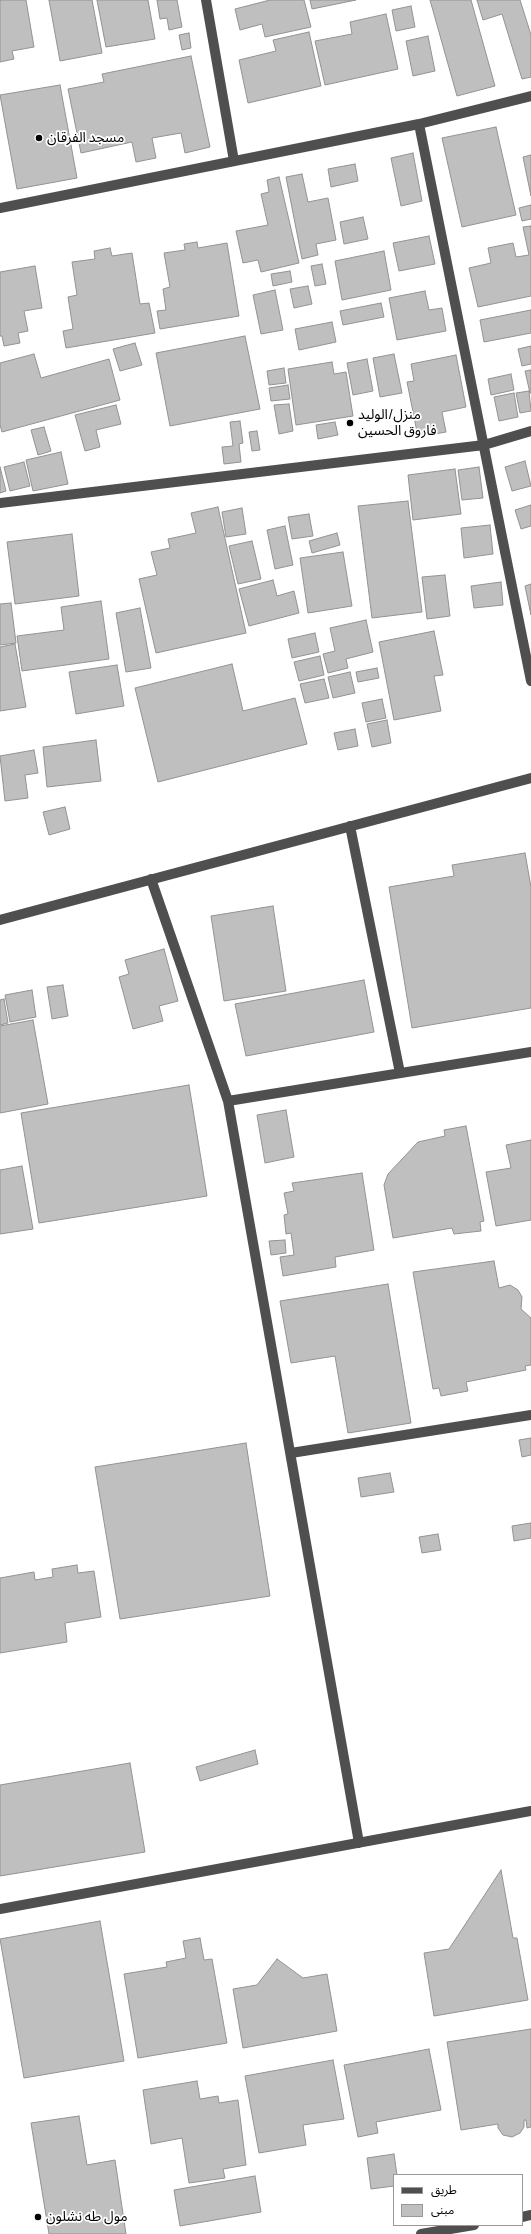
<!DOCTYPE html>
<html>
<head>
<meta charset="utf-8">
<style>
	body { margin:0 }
	#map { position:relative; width:531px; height:2234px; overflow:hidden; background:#fff; font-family:Manrope,"Noto Sans Arabic",sans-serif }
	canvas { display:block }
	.legend { position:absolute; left:393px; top:2174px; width:130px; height:52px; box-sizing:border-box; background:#fff; border:1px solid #999; margin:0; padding:5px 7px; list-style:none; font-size:12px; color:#000 }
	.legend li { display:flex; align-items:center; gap:8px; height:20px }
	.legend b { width:20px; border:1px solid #999 }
</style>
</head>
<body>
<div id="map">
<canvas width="531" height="2234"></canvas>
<ul class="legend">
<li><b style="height:5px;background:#4f4f4f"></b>طريق</li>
<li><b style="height:11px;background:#bfbfbf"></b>مبنى</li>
</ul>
</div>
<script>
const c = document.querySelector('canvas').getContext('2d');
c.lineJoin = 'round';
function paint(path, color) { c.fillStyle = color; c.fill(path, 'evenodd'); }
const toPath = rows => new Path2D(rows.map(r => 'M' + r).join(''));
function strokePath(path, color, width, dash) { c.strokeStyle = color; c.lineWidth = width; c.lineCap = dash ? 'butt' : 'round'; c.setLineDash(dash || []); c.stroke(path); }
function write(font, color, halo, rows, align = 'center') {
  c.font = font + ' Manrope,"Noto Sans Arabic",sans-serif'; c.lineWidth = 3.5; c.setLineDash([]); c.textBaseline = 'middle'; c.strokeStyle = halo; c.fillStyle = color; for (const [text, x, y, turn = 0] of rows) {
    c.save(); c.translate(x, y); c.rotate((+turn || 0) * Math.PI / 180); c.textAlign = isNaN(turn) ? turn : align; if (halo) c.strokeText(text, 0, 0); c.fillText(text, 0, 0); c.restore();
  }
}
const building = toPath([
	[0,0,26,0,34,47,12,51,14,59,0,62,0,0],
	[49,0,92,0,102,53,60,61,49,0],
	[97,0,148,0,155,39,106,47,97,0],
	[157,0,177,0,182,27,169,30,167,18,160,19,157,0],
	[270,0,304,0,311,27,265,37,262,24,240,30,235,9,270,0],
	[310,0,356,0,312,9,310,0],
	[430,0,471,0,495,86,457,96,430,0],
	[477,0,520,0,531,35,531,77,522,79,502,14,483,20,477,0],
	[411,6,415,27,396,31,392,10,411,6],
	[386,14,398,69,325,85,315,41,352,34,350,22,386,14],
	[309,32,321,86,248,103,239,60,276,51,273,40,309,32],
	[189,33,191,48,182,50,179,35,189,33],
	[428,36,435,71,413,76,406,41,428,36],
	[191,56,210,147,185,153,181,133,152,138,156,158,136,162,132,142,81,153,68,89,104,82,102,74,191,56],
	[60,85,77,178,17,189,0,95,60,85],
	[496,127,516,215,462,227,442,138,496,127],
	[413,153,422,201,401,206,391,158,413,153],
	[531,155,531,196,523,157,531,155],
	[355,164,358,181,331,187,328,169,355,164],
	[302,174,308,202,328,198,336,240,316,244,318,255,302,259,286,177,302,174],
	[279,177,299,263,261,272,258,260,243,263,236,231,268,225,261,194,269,192,267,180,279,177],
	[531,205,531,219,522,221,519,208,531,205],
	[363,217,368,239,344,244,340,222,363,217],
	[531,226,531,296,478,307,469,268,491,263,488,248,513,243,516,257,529,255,523,227,531,226],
	[429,236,435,264,399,271,393,243,429,236],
	[197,242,198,248,227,243,239,316,160,329,157,311,166,310,163,289,170,287,164,253,185,250,184,244,197,242],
	[110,248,112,256,132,253,140,304,149,303,155,333,66,348,63,331,73,329,68,297,77,295,72,262,95,259,94,251,110,248],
	[384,251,391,290,342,300,335,261,384,251],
	[322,264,326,284,315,286,311,266,322,264],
	[35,266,42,308,24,311,28,331,18,333,20,343,4,346,2,336,0,336,0,272,35,266],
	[290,271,292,282,273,286,271,274,290,271],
	[308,286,312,304,294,308,290,289,308,286],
	[275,290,283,330,261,334,253,295,275,290],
	[425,291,429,310,442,308,446,331,397,340,389,298,425,291],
	[381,303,384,317,343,325,340,311,381,303],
	[531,310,531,333,484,342,480,320,531,310],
	[332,322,336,342,299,350,295,329,332,322],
	[245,336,260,409,170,426,156,353,245,336],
	[135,343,142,365,120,371,113,349,135,343],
	[531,346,531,364,522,366,518,349,531,346],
	[34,354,41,378,109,359,120,400,2,432,0,425,0,363,34,354],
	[394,354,402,393,380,397,373,358,394,354],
	[456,355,466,407,442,412,446,432,418,437,407,382,414,381,411,364,456,355],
	[367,359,373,391,353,395,347,363,367,359],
	[332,362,334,374,346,372,353,416,296,425,288,369,332,362],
	[284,368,286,383,269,385,267,371,284,368],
	[531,370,531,393,530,393,525,371,531,370],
	[511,374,514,390,491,395,488,379,511,374],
	[288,385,290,399,271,401,269,388,288,385],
	[529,391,531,411,520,413,516,393,529,391],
	[514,393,518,417,499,421,494,397,514,393],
	[289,404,293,431,279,434,274,405,289,404],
	[116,405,121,424,96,430,100,447,85,451,75,415,116,405],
	[240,421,243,443,239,444,241,462,224,464,222,447,233,446,230,422,240,421],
	[335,422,338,435,318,439,316,425,335,422],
	[44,427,51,451,38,455,31,430,44,427],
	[257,431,260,450,252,451,249,432,257,431],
	[61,452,68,484,33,491,26,460,61,452],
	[525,461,531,486,512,491,505,467,525,461],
	[24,462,30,486,10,491,4,467,24,462],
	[0,467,6,491,0,493,0,467],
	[479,467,483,498,462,500,458,470,479,467],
	[455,469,461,514,413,520,408,475,455,469],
	[408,501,422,612,372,618,358,506,408,501],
	[531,505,531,526,521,529,515,510,531,505],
	[218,507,246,633,156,653,139,579,157,575,151,552,170,548,168,539,196,533,191,513,218,507],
	[242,508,246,534,226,537,222,512,242,508],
	[309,514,313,536,292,539,288,517,309,514],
	[490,525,493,554,464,558,461,528,490,525],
	[285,526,293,565,275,569,267,530,285,526],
	[337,533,340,545,312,553,309,541,337,533],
	[72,534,79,596,15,604,7,542,72,534],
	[252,541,261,579,238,584,229,546,252,541],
	[343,552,352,606,308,613,300,558,343,552],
	[445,575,450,616,427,619,422,577,445,575],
	[273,580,277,596,294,591,299,613,249,626,239,589,273,580],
	[501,582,503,605,474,608,471,586,501,582],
	[531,584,531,615,525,586,531,584],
	[101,601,109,659,22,671,17,636,64,630,61,607,101,601],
	[11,603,16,643,0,645,0,604,11,603],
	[140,608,151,668,126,672,116,613,140,608],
	[366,620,373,652,346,659,348,668,328,673,323,654,335,651,330,628,366,620],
	[434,631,443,675,434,676,441,711,394,720,379,642,434,631],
	[315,633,319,652,292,658,288,639,315,633],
	[15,644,26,707,0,711,0,647,15,644],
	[320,656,324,675,299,681,294,662,320,656],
	[232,664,243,711,295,698,307,744,158,782,135,688,232,664],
	[117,665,124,706,76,714,69,672,117,665],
	[377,668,379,678,358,682,356,672,377,668],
	[350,672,355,693,333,698,328,677,350,672],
	[324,679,329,698,305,703,300,684,324,679],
	[382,699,386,718,366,722,362,703,382,699],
	[387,720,391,743,372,747,367,724,387,720],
	[355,729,358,746,338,750,334,733,355,729],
	[96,740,101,781,47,787,43,747,96,740],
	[34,750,38,773,25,775,28,798,5,801,0,756,34,750],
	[65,807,70,829,49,835,43,812,65,807],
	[525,853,531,887,531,1008,412,1028,389,887,454,876,452,865,525,853],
	[273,906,286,991,224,1001,211,916,273,906],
	[164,949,178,1001,159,1006,163,1021,133,1029,119,977,129,974,125,960,164,949],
	[364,980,374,1032,246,1056,235,1004,364,980],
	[63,985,68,1016,52,1019,47,987,63,985],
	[32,990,36,1017,10,1022,5,995,32,990],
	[4,999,8,1023,0,1025,0,1000,4,999],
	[33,1020,48,1104,0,1113,0,1026,33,1020],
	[189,1085,207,1196,39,1223,21,1113,189,1085],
	[286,1110,294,1157,265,1163,257,1115,286,1110],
	[466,1126,484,1221,480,1222,481,1231,454,1234,452,1228,393,1238,384,1185,388,1174,418,1142,445,1136,444,1130,466,1126],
	[531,1140,531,1220,496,1226,486,1172,511,1168,506,1145,531,1140],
	[22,1166,33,1229,0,1234,0,1170,22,1166],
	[362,1173,374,1250,335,1257,336,1267,283,1276,280,1257,294,1255,291,1233,286,1234,284,1215,288,1214,284,1193,294,1191,292,1183,362,1173],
	[285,1240,286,1253,271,1255,269,1241,285,1240],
	[494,1261,499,1288,510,1285,518,1290,522,1297,521,1309,531,1318,531,1365,525,1366,526,1370,466,1382,468,1391,441,1396,439,1388,433,1389,413,1272,494,1261],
	[388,1284,411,1423,348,1433,335,1356,291,1363,280,1301,388,1284],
	[531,1438,531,1455,522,1457,519,1440,531,1438],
	[246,1443,270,1596,120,1619,95,1467,246,1443],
	[390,1473,394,1492,361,1497,358,1478,390,1473],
	[531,1523,531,1538,514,1541,512,1526,531,1523],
	[438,1534,441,1550,422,1553,419,1537,438,1534],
	[77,1565,78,1573,94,1571,101,1617,65,1623,67,1642,0,1653,0,1578,34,1572,35,1580,53,1577,52,1569,77,1565],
	[255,1750,258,1764,200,1781,196,1767,255,1750],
	[130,1763,145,1852,0,1876,0,1785,130,1763],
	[501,1870,513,1938,517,1938,528,2000,434,2016,424,1953,449,1949,501,1870],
	[100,1921,124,2061,24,2078,0,1939,100,1921],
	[200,1938,204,1960,212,1959,227,2043,138,2058,124,1974,167,1967,166,1962,186,1958,183,1941,200,1938],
	[277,1959,303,1978,327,1974,337,2031,243,2048,233,1989,257,1985,277,1959],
	[531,2029,531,2127,527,2128,526,2120,524,2120,524,2127,520,2133,512,2137,503,2135,498,2128,498,2124,461,2130,447,2042,531,2029],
	[429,2049,441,2110,376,2122,378,2133,358,2137,344,2065,429,2049],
	[333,2060,344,2119,303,2125,306,2145,259,2153,245,2076,333,2060],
	[197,2081,200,2099,218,2096,219,2103,238,2100,246,2165,223,2169,225,2178,189,2183,182,2138,151,2144,143,2090,197,2081],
	[79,2116,87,2165,115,2160,126,2234,49,2234,31,2123,79,2116],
	[394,2154,397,2175,394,2175,394,2186,371,2189,367,2158,394,2154],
	[255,2176,261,2212,180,2226,174,2190,255,2176]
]);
const minor = toPath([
	[206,0,234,161],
	[419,124,531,681],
	[0,208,419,124,531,96],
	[0,503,484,445,531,431],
	[350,826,400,1073],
	[151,879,228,1101,359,1843],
	[0,920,531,778],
	[228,1101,531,1052],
	[291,1453,531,1415],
	[0,1909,531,1811],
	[522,2217,531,2215],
	[421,2234,474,2225]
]);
const markers = [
	[39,138,4,"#000"],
	[350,423,4,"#000"],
	[38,2217,4,"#000"]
];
const poiNames = [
	["مسجد الفرقان",47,138],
	["منزل/الوليد",358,415],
	["فاروق الحسين",358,431],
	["مول طه نشلون",46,2217]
];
paint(building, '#bfbfbf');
strokePath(building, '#939393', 1);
strokePath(minor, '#4f4f4f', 10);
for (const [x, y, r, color] of markers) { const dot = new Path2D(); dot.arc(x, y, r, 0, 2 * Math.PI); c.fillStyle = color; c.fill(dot); strokePath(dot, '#fff', 1.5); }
write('14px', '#000', '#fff', poiNames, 'left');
</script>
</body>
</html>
